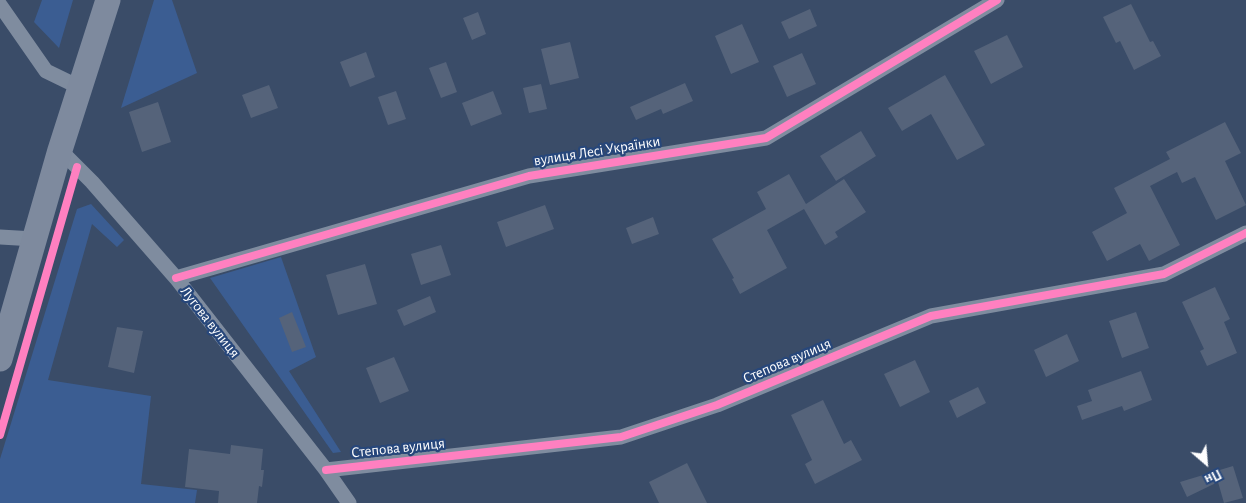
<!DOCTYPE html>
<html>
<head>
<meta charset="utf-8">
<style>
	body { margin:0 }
	#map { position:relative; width:1246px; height:503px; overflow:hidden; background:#3a4c68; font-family:"Alegreya Sans",sans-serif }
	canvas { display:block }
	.north { position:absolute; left:1181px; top:438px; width:50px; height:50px; -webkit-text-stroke:4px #27477b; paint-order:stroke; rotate:153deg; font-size:14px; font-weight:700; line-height:20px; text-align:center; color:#fff }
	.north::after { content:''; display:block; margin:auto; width:18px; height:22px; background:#fff; clip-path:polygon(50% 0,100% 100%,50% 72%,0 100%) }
</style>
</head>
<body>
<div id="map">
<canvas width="1246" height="503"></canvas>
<div class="north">Пн</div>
</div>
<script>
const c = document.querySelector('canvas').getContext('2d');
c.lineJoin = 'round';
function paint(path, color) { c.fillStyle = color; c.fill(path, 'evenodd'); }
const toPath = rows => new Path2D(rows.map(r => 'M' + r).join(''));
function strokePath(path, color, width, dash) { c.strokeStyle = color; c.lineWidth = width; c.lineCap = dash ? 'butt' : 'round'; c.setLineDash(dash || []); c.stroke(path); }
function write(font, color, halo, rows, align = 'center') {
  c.font = font + ' "Alegreya Sans",sans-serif'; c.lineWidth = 4.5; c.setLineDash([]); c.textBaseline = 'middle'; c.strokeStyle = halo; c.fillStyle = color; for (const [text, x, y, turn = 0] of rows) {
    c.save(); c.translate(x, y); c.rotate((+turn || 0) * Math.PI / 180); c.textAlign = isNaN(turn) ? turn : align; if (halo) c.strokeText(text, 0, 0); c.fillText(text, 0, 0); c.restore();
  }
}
const green = toPath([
	[42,0,73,0,59,48,34,22],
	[154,0,172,0,197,73,121,108],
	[91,204,124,240,117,247,92,224,48,380,151,396,141,484,197,490,195,503,0,503,0,459,77,209],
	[281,257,316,357,289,371,341,452,333,453,210,278]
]);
const building = toPath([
	[1131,4,1150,42,1153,41,1161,56,1134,70,1120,41,1116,43,1103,17],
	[810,9,817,26,789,39,781,22],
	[478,12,486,34,472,40,463,18],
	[742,24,759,62,731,74,715,36],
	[1007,35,1023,67,991,84,974,51],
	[570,42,579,78,550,85,541,49],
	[366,52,375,77,350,87,340,62],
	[802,53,816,84,787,97,773,66],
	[446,62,457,92,441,98,429,68],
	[945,75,985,145,957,160,931,114,902,131,888,108],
	[685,83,693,101,663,114,661,109,636,120,630,107],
	[541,84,547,109,529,113,523,88],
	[269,85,278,108,251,118,242,95],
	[396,91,406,119,388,125,378,97],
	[493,91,502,114,471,126,462,103],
	[158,102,171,142,142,152,129,112],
	[1225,122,1241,153,1225,161,1246,205,1216,220,1195,177,1182,183,1177,172,1150,186,1180,245,1149,261,1140,244,1107,261,1092,232,1127,213,1114,188,1170,159,1166,152],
	[861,131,876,156,836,181,820,156],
	[789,174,806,204,844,179,866,212,835,232,838,237,825,245,804,209,767,230,787,268,740,294,732,279,734,278,712,239,766,209,757,192],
	[545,205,554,229,506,247,497,222],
	[653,217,659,234,632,244,626,228],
	[441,245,451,275,421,285,411,254],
	[365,264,377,304,338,315,326,275],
	[1215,287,1230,319,1224,322,1237,353,1207,366,1200,351,1204,349,1182,302],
	[430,296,436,312,404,326,397,310],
	[292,312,306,347,292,352,279,318],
	[1136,312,1149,348,1122,358,1109,321],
	[117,327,143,331,134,373,108,367],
	[1067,334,1079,361,1046,377,1034,350],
	[394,357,409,391,380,403,366,368],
	[915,360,930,392,900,407,884,374],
	[1141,371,1152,400,1124,411,1122,406,1082,420,1077,406,1092,401,1088,390],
	[978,387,986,403,957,418,949,401],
	[823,400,844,444,851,440,862,460,815,484,805,464,812,460,791,415],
	[231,445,263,449,261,470,264,470,262,487,259,486,257,503,218,503,219,491,185,487,189,449,230,454],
	[687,463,707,503,659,503,649,482],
	[1233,466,1243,498,1224,503,1218,482,1187,497,1180,482]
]);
const minor = toPath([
	[0,5,46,71,79,87],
	[60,150,92,182,176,278,326,470,349,503],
	[0,237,34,239],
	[176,278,529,176,766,138,997,0],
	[326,470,621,437,717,405,931,316,1164,274,1246,233]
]);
const primary = toPath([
	[0,359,60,150,108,0]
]);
const cycleway = toPath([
	[176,278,529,176,766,138,997,0],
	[0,435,77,167],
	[326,470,621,437,717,405,931,316,1164,274,1246,233]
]);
const streetNames = [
	["вулиця Лесі Українки",597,151,-9],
	["Лугова вулиця",210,322,52],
	["Степова вулиця",787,361,-23],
	["Степова вулиця",398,448,-6]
];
paint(green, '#3b5d92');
paint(building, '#55637a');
strokePath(minor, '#7f8c9f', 15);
strokePath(primary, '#7e8a9e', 25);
strokePath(cycleway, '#ff80c0', 8);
write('15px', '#fff', '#27477b', streetNames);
</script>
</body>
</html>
